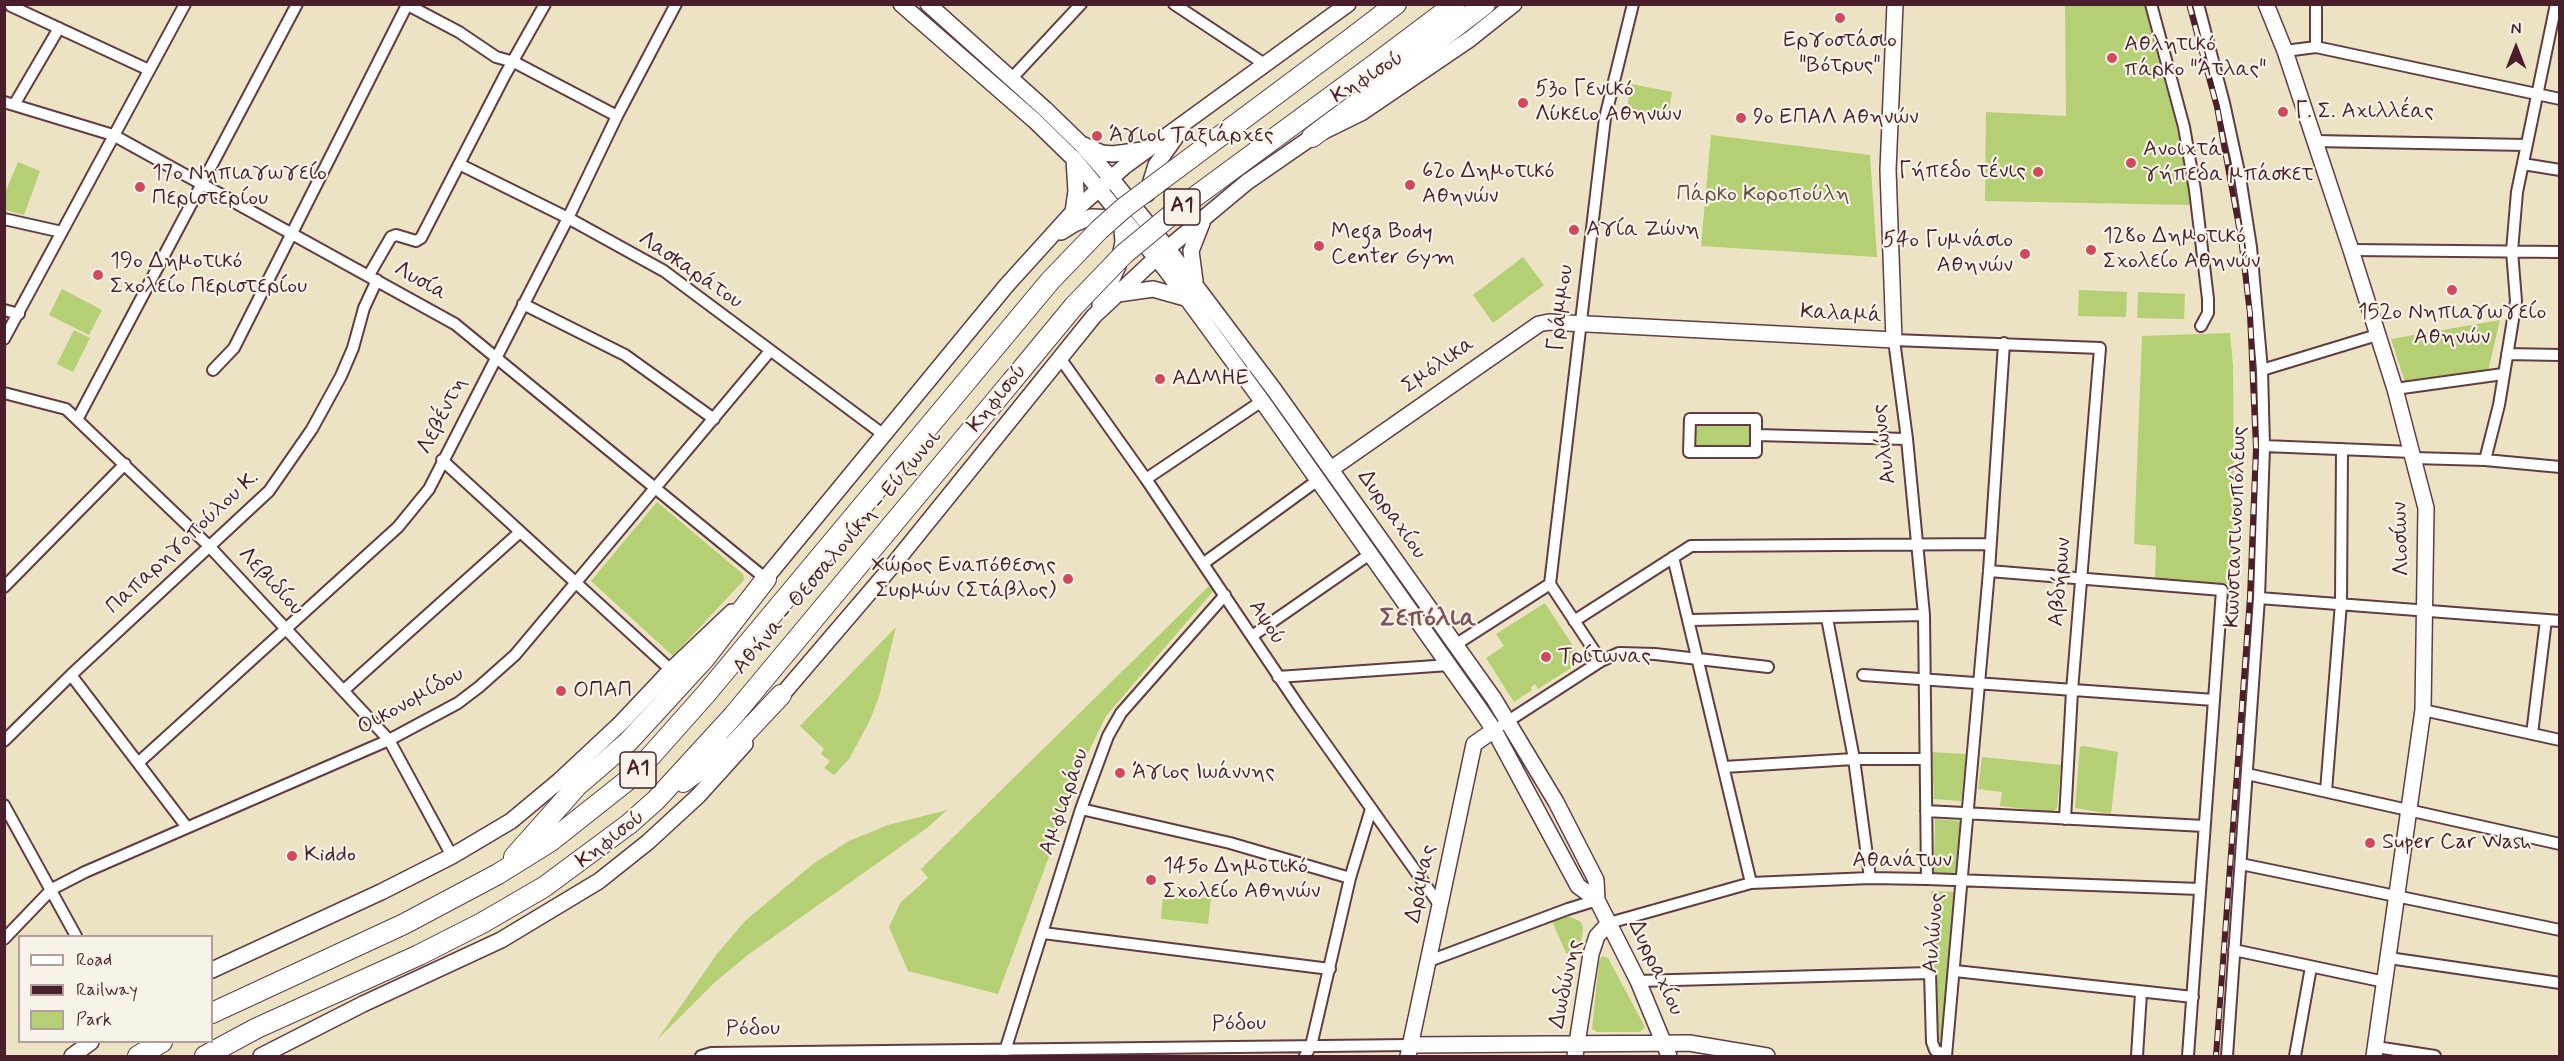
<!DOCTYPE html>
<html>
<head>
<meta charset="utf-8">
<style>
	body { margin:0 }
	#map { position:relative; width:2564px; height:1061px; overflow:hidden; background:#ebe3c3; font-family:Mynerve,sans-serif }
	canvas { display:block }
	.frame { position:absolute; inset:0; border:6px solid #4a1f2b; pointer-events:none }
	.legend { position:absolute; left:18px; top:935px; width:195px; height:108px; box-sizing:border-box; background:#f7f3e8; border:2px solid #b29e9c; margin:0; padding:8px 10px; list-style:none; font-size:18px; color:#4a1f2b }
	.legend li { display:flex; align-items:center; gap:12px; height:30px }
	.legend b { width:30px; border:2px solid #b29e9c }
	.north { position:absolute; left:2486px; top:18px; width:60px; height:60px; -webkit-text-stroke:4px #f7f3e8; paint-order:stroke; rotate:0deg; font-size:16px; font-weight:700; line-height:24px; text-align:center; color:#4a1f2b }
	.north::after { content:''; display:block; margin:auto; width:21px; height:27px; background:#4a1f2b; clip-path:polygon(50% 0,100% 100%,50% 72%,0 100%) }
</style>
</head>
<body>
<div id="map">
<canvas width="2564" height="1061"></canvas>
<div class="frame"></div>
<ul class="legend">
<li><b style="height:8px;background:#fff"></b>Road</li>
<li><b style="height:8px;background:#4a1f2b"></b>Railway</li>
<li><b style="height:16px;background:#b5cf74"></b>Park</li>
</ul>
<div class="north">N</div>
</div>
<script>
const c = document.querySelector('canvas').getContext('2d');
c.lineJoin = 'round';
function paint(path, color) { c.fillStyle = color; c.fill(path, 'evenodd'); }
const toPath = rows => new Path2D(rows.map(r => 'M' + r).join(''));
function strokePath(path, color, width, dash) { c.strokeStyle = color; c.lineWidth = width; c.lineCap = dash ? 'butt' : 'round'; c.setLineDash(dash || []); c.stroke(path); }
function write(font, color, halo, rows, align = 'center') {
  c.font = font + ' Mynerve,sans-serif'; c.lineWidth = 4.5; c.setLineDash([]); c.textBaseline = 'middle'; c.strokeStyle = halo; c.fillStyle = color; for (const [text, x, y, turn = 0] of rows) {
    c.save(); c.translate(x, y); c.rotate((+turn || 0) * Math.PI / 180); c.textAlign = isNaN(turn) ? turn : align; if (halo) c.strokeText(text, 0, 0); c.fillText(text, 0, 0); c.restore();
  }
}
const green = toPath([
	[2065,5,2146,5,2185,160,2192,205,1985,201,1986,112,2066,116],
	[1631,84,1672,92,1668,116,1627,109],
	[1711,135,1870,155,1877,257,1701,246],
	[18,162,40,171,24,215,5,210,5,193],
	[1523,257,1544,285,1493,323,1473,295],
	[62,289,102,310,89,335,49,315],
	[2079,290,2127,292,2126,317,2078,316],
	[2138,292,2185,294,2184,319,2137,318],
	[2500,320,2488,371,2405,382,2391,339],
	[74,330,90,338,73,372,57,364],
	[2230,333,2233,366,2234,512,2230,584,2155,579,2156,546,2134,544,2142,336],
	[1696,425,1749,425,1749,447,1696,447],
	[657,502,743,574,744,580,673,656,591,581],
	[1211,584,1215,589,1106,716,1086,757,998,994,908,971,889,927,901,902,928,878,921,869],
	[1545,603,1579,655,1575,658,1579,663,1538,689,1535,684,1531,687,1532,690,1514,702,1486,658,1504,646,1496,634],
	[896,627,879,697,869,722,849,759,834,775,824,768,830,761,821,754,824,749,800,726],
	[2084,746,2118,752,2111,814,2075,808,2080,747],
	[1932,752,1966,754,1961,801,1934,799],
	[1982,757,2061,765,2057,808,2052,812,2000,806,2002,792,1978,789],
	[947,810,927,828,749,954,714,983,657,1040,717,954,745,921,813,864,849,841,888,825],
	[1935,819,1960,821,1958,875,1934,873],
	[1931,891,1954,892,1941,1040,1939,1040,1934,975],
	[1163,894,1211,898,1208,924,1161,919],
	[1569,916,1581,922,1583,927,1580,951,1575,954,1566,953,1552,921],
	[1602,956,1608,958,1645,1027,1640,1032,1597,1032,1592,1029,1599,962]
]);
const street = toPath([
	[406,4,459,32,496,57,514,62,617,116],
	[1174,4,1266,65],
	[2151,4,2184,127,2195,190,2208,299,2208,313,2201,326],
	[2198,4,2224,103,2240,177,2251,247,2262,370,2264,446,2259,598,2227,1056],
	[2316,4,2316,47],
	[11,6,149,70],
	[2285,51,2316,47,2560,99],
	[1012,78,1081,4],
	[4,102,113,135,455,324,766,579],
	[14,105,59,28],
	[2314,141,2526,145],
	[459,164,568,218,664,271,884,435],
	[2523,164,2560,170],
	[4,219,62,232],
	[2351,250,2560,252],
	[369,275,391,237,396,235,416,241,421,238,505,75,545,4],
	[523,304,625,355,714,419],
	[4,310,19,314],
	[4,339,185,4],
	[2507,354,2560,355],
	[1060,358,1146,479,1300,708,1441,907],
	[213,370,234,348,407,5],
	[2262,370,2377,335],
	[2395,389,2503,374],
	[4,393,66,409,209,546,389,740,452,856],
	[78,418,297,4],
	[1690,419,1756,419,1756,452,1689,452,1690,419],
	[1756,435,1907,439],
	[2264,446,2412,452],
	[2414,458,2485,460,2560,467],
	[442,460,671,670],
	[2485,460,2499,405,2516,301,2512,251,2517,192,2556,4],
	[1146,479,1262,401],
	[1673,557,1751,883],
	[1204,563,1318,480],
	[1989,571,2222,590,2188,1056],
	[4,587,125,464],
	[2259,598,2560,621],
	[1827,618,1854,759,1870,878],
	[1690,620,1924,615],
	[1574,621,1691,546,1990,544],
	[1252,636,1370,554],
	[1455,645,1550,584],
	[1601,661,1550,584,1605,118,1633,4],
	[71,675,186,826],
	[1863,675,2214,700],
	[1278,677,1449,665],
	[344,690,520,532],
	[2423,710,2560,740],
	[1502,725,1601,661,1619,653,1655,654,1768,667],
	[2532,734,2546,620],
	[4,741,71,675,269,491,312,429,341,376,353,348,364,308,377,280],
	[138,763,398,527,429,489,568,218,617,116,676,4],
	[1724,767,1854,759,1925,759],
	[2247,774,2560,844],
	[2326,791,2341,603,2342,449],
	[4,805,76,936],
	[1081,809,1230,843,1350,878],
	[1926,811,2204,826],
	[2241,864,2560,930],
	[1927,879,1924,615,1907,439,1894,340,2100,348,2072,691,2065,819],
	[1609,923,1751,883,1870,878,1927,879,2200,889],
	[1043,933,1330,969],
	[4,939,52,889,85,872,389,740,458,703,479,687,515,655,770,351],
	[2234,950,2385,982],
	[2389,958,2560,983],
	[1429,961,1568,909,1597,900],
	[1955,971,2193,997],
	[1638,981,1930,973,1932,1042,1935,1050,1946,1056],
	[2376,1047,2435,1056],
	[1004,1054,1081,809,1108,736,1121,713,1225,595],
	[701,1056,711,1053,1409,1045],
	[1305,1056,1311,1046,1350,878,1371,809],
	[1946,1056,1989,571,2004,343],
	[2137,1056,2141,993],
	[2295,1056,2311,967]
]);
const secondary = toPath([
	[901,4,1035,121,1074,159,1166,270,1262,401,1477,705,1494,730,1578,886,1597,900],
	[928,4,1045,109,1081,144,1110,177,1168,249,1275,391,1494,699,1556,802,1596,880,1597,900,1638,981,1669,1056],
	[2266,4,2285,51,2351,250,2395,389,2426,508,2423,710,2374,1056],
	[1084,145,1102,153,1113,154,1142,150],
	[1147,194,1156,165,1178,134],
	[1073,212,1076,191,1074,159],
	[1061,232,1074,224,1091,217,1118,218],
	[1195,281,1191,251,1202,223],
	[1118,294,1153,289,1185,298],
	[1100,305,1118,266,1123,242,1121,217],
	[1331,469,1539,324,1549,322,1894,340,1888,170,1895,4],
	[760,585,1006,286,1073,212,1125,166,1348,4],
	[775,703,893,565,1094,316,1156,258,1247,182,1312,137,1361,113,1470,39,1514,4],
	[212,970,381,892,452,856,511,821,559,781,621,723,671,670,732,612],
	[1409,1045,1689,1043,1767,1056],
	[72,1056,91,1042],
	[261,1056,363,1004,501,940,599,881,648,842,698,796,745,744],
	[1408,1056,1474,744,1494,730],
	[1575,1056,1591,954,1597,936,1609,923]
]);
const highway = toPath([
	[1357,34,1396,4],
	[1378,62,1455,4],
	[1312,137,1485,4],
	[683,782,734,745,781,695],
	[514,857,577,786,628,742,705,658,766,579],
	[212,1013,404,924,498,874,551,841,633,776,705,695,1000,341],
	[138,1056,162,1042],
	[205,1056,257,1028,419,955,482,923,544,887,629,824,656,800,733,716,1012,381]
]);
const rail = toPath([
	[2189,4,2217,107,2241,238,2250,314,2256,448,2250,597,2216,1056]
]);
const highwayBridge = toPath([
	[1000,341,1050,281,1099,230,1125,207,1357,34],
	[1012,381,1074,306,1124,254,1177,210,1378,62]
]);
const markers = [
	[1840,18,6,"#d1495b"],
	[2112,58,6,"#d1495b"],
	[1523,103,6,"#d1495b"],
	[2283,112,6,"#d1495b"],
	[1741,118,6,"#d1495b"],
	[1097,136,6,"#d1495b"],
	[2131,163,6,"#d1495b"],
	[2038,172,6,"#d1495b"],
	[1410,185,6,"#d1495b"],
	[140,187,6,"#d1495b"],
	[1574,230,6,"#d1495b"],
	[1319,246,6,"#d1495b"],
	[2091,250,6,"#d1495b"],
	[2025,254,6,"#d1495b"],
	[98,275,6,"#d1495b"],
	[2452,290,6,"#d1495b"],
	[1160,379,6,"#d1495b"],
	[1068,579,6,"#d1495b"],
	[1546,657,6,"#d1495b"],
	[561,691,6,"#d1495b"],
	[1120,773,6,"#d1495b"],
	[2370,843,6,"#d1495b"],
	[292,856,6,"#d1495b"],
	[1151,880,6,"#d1495b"]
];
const shields = [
	[1182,207,36],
	[638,770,36]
];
const shieldNames = [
	["Α1",1182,207],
	["Α1",638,770]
];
const poiNames = [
	["Εργοστάσιο",1840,41,"center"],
	["\"Βότρυς\"",1840,66,"center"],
	["Αθλητικό",2124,45],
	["πάρκο \"Άτλας\"",2124,70],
	["53ο Γενικό",1535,90],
	["Λύκειο Αθηνών",1535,115],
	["Γ. Σ. Αχιλλέας",2295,112],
	["9ο ΕΠΑΛ Αθηνών",1753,118],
	["Άγιοι Ταξιάρχες",1109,136],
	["Ανοιχτά",2143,150],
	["γήπεδα μπάσκετ",2143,175],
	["62ο Δημοτικό",1422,172],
	["Αθηνών",1422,197],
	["Γήπεδο τένις",2026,172,"right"],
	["17ο Νηπιαγωγείο",152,174],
	["Περιστερίου",152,199],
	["Αγία Ζώνη",1586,230],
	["Mega Body",1331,233],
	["Center Gym",1331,258],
	["128ο Δημοτικό",2103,237],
	["Σχολείο Αθηνών",2103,262],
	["54ο Γυμνάσιο",2013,241,"right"],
	["Αθηνών",2013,266,"right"],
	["19ο Δημοτικό",110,262],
	["Σχολείο Περιστερίου",110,287],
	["152ο Νηπιαγωγείο",2452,313,"center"],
	["Αθηνών",2452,338,"center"],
	["ΑΔΜΗΕ",1172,379],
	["Χώρος Εναπόθεσης",1056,566,"right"],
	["Συρμών (Στάβλος)",1056,591,"right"],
	["Τρίτωνας",1558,657],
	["ΟΠΑΠ",573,691],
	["Άγιος Ιωάννης",1132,773],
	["Super Car Wash",2382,843],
	["Kiddo",304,856],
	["145ο Δημοτικό",1163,867],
	["Σχολείο Αθηνών",1163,892]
];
const streetNames = [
	["Κηφισού",1368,78,-32],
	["Λασκαράτου",690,271,34],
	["Λυσία",420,282,29],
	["Γράμμου",1562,308,-83],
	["Καλαμά",1841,315,3],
	["Σμόλικα",1439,366,-35],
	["Κηφισού",998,399,-51],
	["Λεβέντη",443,416,-63],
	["Αυλώνος",1885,444,-97],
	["Δυρραχίου",1391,515,55],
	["Κωνσταντινουπόλεως",2237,527,-88],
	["Λιοσίων",2402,539,-92],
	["Παπαρηγοπούλου Κ.",183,543,-43],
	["Αθήνα - Θεσσαλονίκη - Εύζωνοι",838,553,-50],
	["Λεβιδίου",270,582,47],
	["Αβδήρων",2061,582,-85],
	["Αψού",1266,623,57],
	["Οικονομίδου",411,702,-29],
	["Αμφιαράου",1065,802,-71],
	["Κηφισού",611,840,-38],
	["Αθανάτων",1902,861],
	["Δράμας",1422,884,-78],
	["Αυλώνος",1935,933,-85],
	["Δυρραχίου",1655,968,65],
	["Δωδώνης",1567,984,-78],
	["Ρόδου",1239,1025,-1],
	["Ρόδου",753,1030,-1]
];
const parkNames = [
	["Πάρκο Κοροπούλη",1763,195]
];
const quarterNames = [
	["Σεπόλια",1428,620]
];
paint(green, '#b5cf74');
strokePath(street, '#623c42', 14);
strokePath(secondary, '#623c42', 18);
strokePath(highway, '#623c42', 22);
strokePath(street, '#fff', 10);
strokePath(secondary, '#fff', 15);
strokePath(highway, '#fff', 20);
strokePath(rail, '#4a1f2b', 6);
strokePath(rail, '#f7f3e8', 4, [11]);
strokePath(highwayBridge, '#623c42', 22, []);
strokePath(highwayBridge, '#fff', 20);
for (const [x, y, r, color] of markers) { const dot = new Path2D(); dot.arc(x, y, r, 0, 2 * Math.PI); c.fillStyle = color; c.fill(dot); strokePath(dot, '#f7f3e8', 2); }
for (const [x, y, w] of shields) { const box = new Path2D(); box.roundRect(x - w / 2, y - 18, w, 36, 4.5); c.fillStyle = '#f7f3e8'; c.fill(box); strokePath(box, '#4a1f2b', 1.5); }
write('bold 21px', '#4a1f2b', null, shieldNames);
write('22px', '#4a1f2b', '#f7f3e8', poiNames, 'left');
write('22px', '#4a1f2b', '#f7f3e8', streetNames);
write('22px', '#654b3d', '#f7f3e8', parkNames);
write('bold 26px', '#805259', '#f7f3e8', quarterNames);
</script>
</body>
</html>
